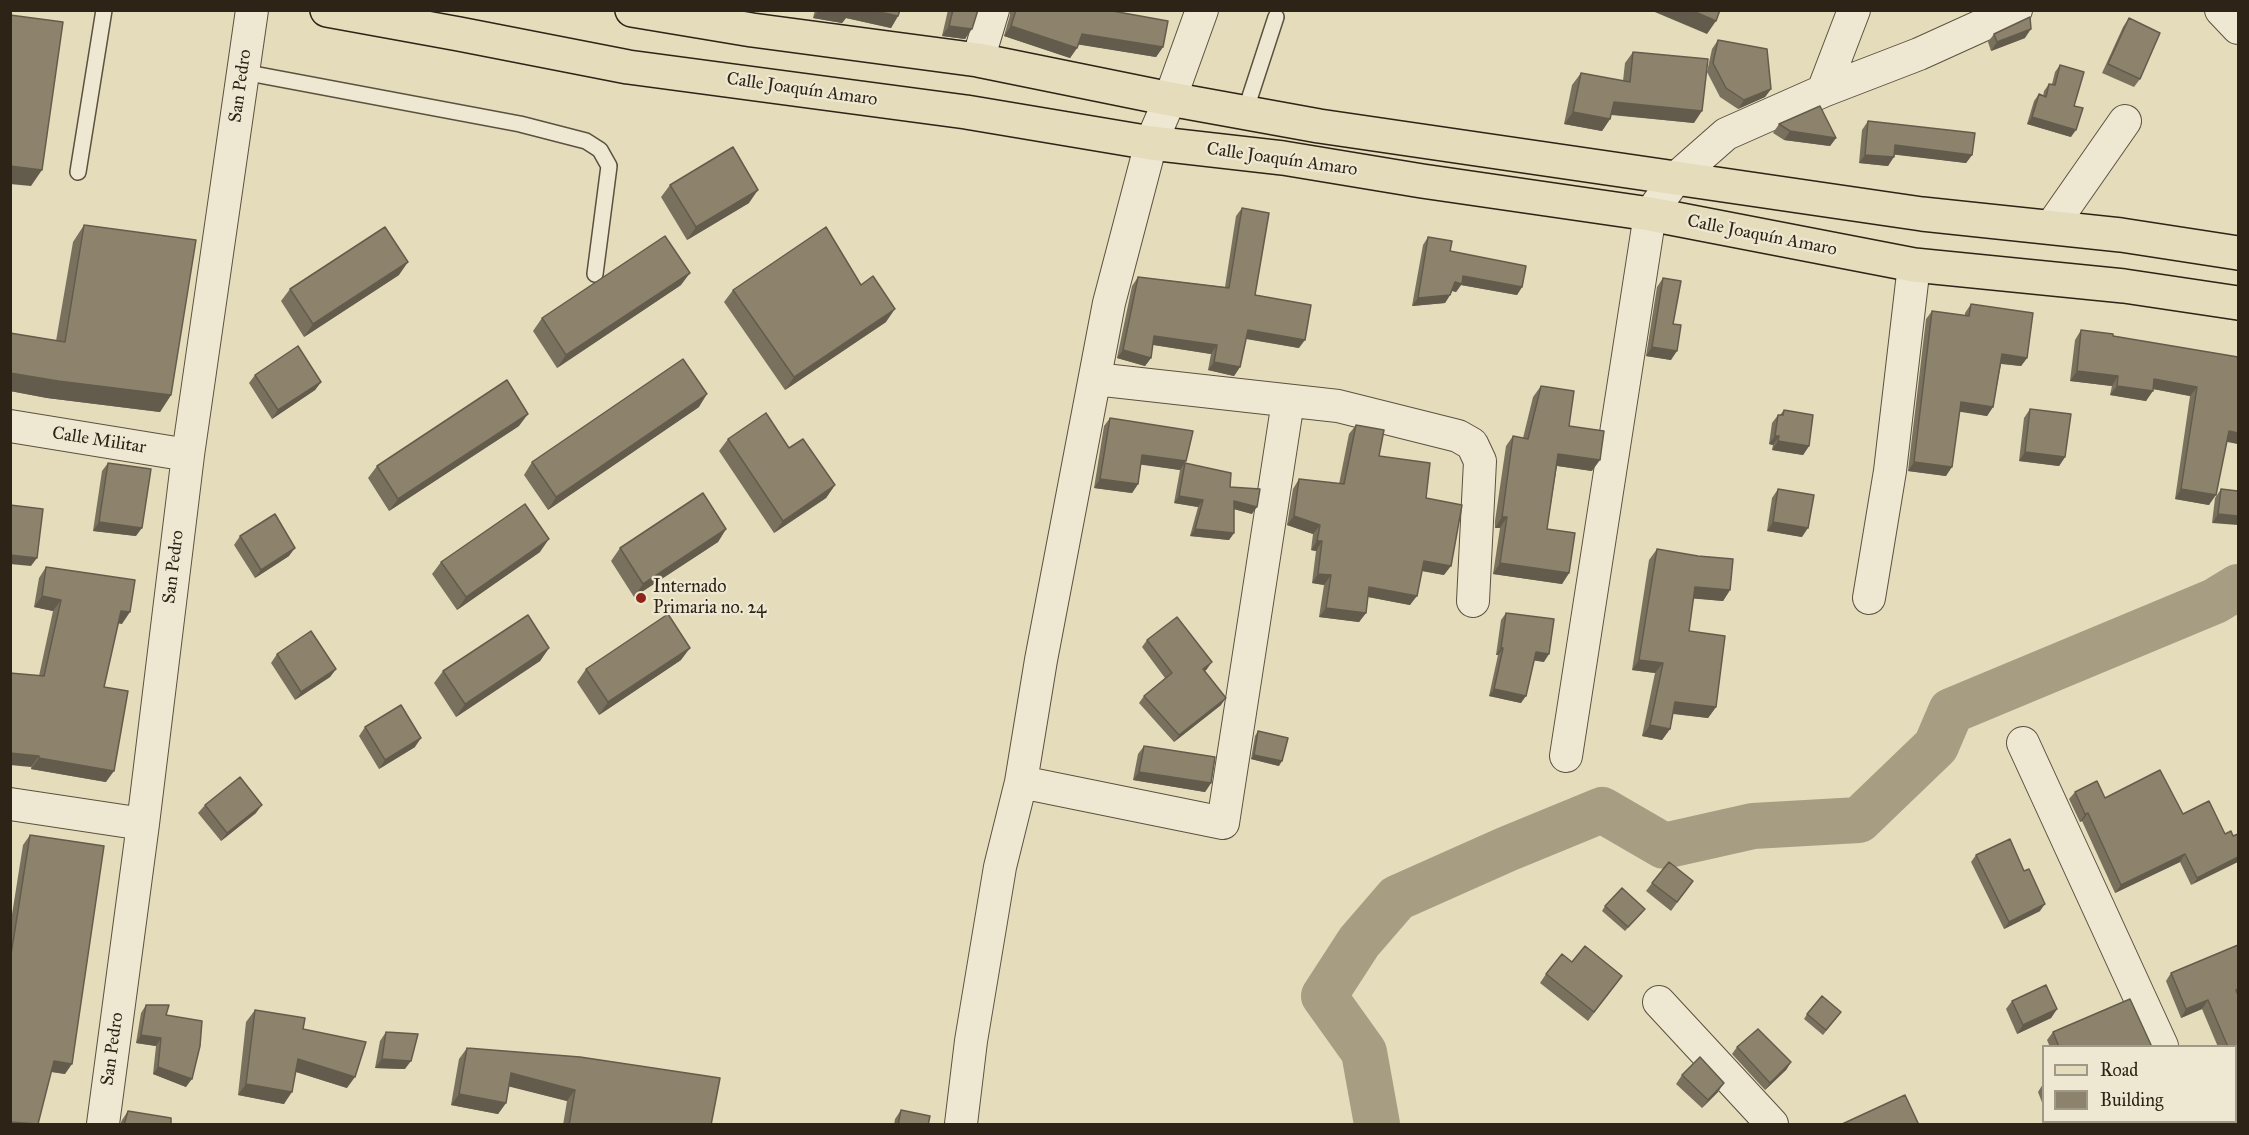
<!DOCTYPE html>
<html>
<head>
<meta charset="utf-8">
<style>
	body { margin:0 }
	#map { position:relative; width:2249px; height:1135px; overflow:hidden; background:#e5dcbb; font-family:"IM FELL Great Primer",serif }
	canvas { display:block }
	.frame { position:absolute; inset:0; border:12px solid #2d2316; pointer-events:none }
	.legend { position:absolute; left:2042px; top:1045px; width:195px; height:78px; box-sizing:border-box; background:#eee8d3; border:2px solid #a19987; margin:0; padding:8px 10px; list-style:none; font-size:18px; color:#2d2316 }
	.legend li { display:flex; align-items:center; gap:12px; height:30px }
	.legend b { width:30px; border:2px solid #a19987 }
</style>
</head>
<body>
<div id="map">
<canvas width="2249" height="1135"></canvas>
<div class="frame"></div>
<ul class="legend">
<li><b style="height:8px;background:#e5dcbb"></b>Road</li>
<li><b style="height:16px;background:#8d836c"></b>Building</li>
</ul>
</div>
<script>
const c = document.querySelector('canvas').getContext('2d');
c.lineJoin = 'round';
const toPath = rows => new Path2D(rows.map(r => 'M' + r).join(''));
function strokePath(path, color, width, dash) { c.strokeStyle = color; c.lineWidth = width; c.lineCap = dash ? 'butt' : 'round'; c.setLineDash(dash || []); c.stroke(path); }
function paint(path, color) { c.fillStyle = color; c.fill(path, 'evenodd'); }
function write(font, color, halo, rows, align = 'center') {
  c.font = font + ' "IM FELL Great Primer",serif'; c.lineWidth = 4.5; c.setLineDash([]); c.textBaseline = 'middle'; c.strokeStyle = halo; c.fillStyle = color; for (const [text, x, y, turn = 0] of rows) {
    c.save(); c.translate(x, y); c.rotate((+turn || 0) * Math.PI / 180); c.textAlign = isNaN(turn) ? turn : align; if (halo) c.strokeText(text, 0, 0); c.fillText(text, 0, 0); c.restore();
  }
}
const river = toPath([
	[1377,1124,1364,1052,1324,996,1359,942,1397,898,1507,849,1602,810,1664,846,1753,826,1859,820,1936,746,1951,711,2215,601,2238,587]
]);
const service = toPath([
	[243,72,520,124,586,141,600,150,609,166,595,274],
	[1245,112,1276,17],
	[78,172,104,10]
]);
const minor = toPath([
	[2221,10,2238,28],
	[978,60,993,10],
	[1823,91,1854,10],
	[2051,227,2125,121],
	[1095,379,1338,406,1458,436,1472,444,1480,461,1473,601],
	[10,426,188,455],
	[1869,598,1890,471,1914,265],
	[2023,743,2162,1046],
	[1566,756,1650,214,1676,178,1726,134,1823,91,1919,54,2016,10],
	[1021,782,1223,823,1288,401],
	[10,804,143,824],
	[1659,1002,1772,1124],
	[2197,1122,2198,1124],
	[103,1124,143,824,188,455,252,10],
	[961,1124,971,1041,1000,867,1021,782,1041,660,1109,303,1151,143,1170,99,1202,10]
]);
const primary = toPath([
	[327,10,459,34,628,67,966,112,1151,143,1283,158,1422,181,1650,214,1914,265,2124,286,2238,303],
	[632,10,752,30,978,60,1170,99,1319,126,1922,214,2121,235,2238,253]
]);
const wall = toPath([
	[815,10,900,10,898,16,891,28,846,18,842,23,813,18],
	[948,10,978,10,965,39,942,36],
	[1010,10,1107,10,1163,47,1156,57,1078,44,1077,48,1070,58,1004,36,1010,15],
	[2129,18,2140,79,2134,87,2102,73,2123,27],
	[1994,34,2025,38,1991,51,1988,42],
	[1718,40,1771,89,1765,97,1738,109,1720,97,1707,72,1712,49],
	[1633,52,1694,123,1611,115,1610,119,1602,131,1564,124,1572,85,1581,73,1623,81,1625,63],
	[2060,65,2074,106,2071,137,2027,124,2034,101,2039,94,2043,96,2044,91,2049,84,2052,84,2055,72],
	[1868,121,1972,155,1966,163,1894,154,1888,166,1859,163,1862,130],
	[1779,124,1836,138,1830,146,1784,140,1773,133],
	[670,185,749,203,687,240,661,197],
	[1242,208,1255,295,1299,348,1246,339,1240,367,1234,376,1208,370,1211,354,1153,345,1151,358,1145,366,1117,358,1132,286,1138,277,1225,287,1236,216],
	[84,225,171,395,160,412,47,398,10,391,10,333,56,341,73,242],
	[1428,237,1450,251,1522,287,1517,295,1461,285,1456,292,1452,291,1450,295,1445,303,1412,306,1423,245],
	[399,275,304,337,281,301,290,289],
	[1663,278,1673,324,1671,360,1646,356,1657,287],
	[681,285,557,368,533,331,542,318],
	[861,285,886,322,785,390,724,302,733,290],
	[1971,304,2027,358,2021,366,2001,364,1993,407,1987,416,1960,411,1946,476,1908,471,1926,319,1932,311,1965,316,1965,313],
	[2081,330,2113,336,2237,357,2238,354,2238,444,2227,441,2209,505,2175,499,2190,396,2153,389,2146,401,2110,395,2112,386,2070,381,2075,340],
	[255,375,321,382,315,390,272,419,249,383],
	[1541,386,1569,426,1592,471,1557,466,1547,529,1569,573,1562,584,1493,574,1500,528,1495,528,1495,521,1506,446,1513,436,1523,438,1533,397],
	[699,407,548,510,524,475,532,462],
	[2030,409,2065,457,2059,466,2019,461,2024,418],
	[1784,410,1809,446,1803,455,1772,450,1773,445,1769,444,1772,423,1778,415,1780,415],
	[1110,418,1185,463,1230,487,1252,514,1234,509,1234,533,1229,540,1190,536,1198,507,1174,503,1180,470,1141,464,1138,484,1132,493,1094,488,1104,426],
	[1356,425,1379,456,1426,498,1444,575,1422,571,1410,605,1368,597,1366,613,1359,622,1319,617,1324,585,1312,583,1316,551,1311,550,1313,534,1287,525,1293,489,1299,479,1339,484,1349,434],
	[519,426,389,511,368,478,377,466],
	[728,439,789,448,835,485,826,498,774,533,719,451],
	[108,463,136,536,93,531,102,471],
	[1778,489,1802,537,1767,531,1772,498],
	[2221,489,2238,491,2212,523,2215,498],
	[726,529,718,542,634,597,611,561,620,548],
	[240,536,289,556,255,578,234,545],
	[1657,549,1730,590,1723,601,1693,598,1689,631,1716,707,1708,718,1673,714,1670,729,1662,740,1642,736,1655,673,1632,670,1649,560],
	[540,552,457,610,432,574,441,562],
	[46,567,122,624,118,623,104,687,106,782,31,769,39,676,53,611,34,607,39,578],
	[1506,613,1544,662,1534,660,1521,703,1489,696,1498,655,1496,655,1501,620],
	[1147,640,1207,669,1205,671,1221,705,1174,742,1139,703,1144,696,1165,678,1142,647],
	[549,648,540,661,456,717,434,683,443,671],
	[277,654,336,669,330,677,295,700,271,663],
	[681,660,599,715,577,682,586,669],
	[365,727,415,747,379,769,359,736],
	[1258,731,1279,766,1251,759,1255,736],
	[1144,746,1211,783,1205,792,1133,780,1138,754],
	[2075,792,2183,814,2225,834,2233,836,2191,885,2180,862,2115,893,2082,821,2080,822,2069,799],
	[205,805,256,813,221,841,198,813],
	[30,835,65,1074,51,1072,10,1125,10,927,23,845],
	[1976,855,2024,871,2040,911,2004,929,1971,862],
	[1693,881,1671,911,1646,891,1652,883],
	[1605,906,1642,913,1625,931,1602,911],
	[1572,962,1622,976,1588,1021,1540,983,1546,974],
	[2171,973,2238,995,2238,1078,2236,1080,2235,1078,2235,1047,2218,1047,2202,1009,2181,1018,2166,981],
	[2012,1001,2057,1009,2051,1018,2017,1034,2006,1009],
	[146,1005,166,1015,186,1087,153,1074,156,1046,136,1043,141,1013],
	[255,1010,303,1029,347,1088,296,1072,284,1104,238,1095,246,1022],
	[1807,1014,1838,1016,1823,1035,1804,1019],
	[386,1032,405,1069,375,1068,380,1041],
	[2053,1032,2152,1047,2050,1047,2047,1040],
	[1737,1047,1791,1062,1786,1070,1765,1090,1732,1054],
	[467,1048,711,1125,563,1125,567,1101,509,1086,506,1103,498,1114,451,1105,459,1059],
	[1682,1075,1718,1092,1702,1108,1676,1084],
	[2043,1084,2043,1105,2038,1092],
	[901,1110,928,1125,894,1125,895,1119],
	[128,1111,171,1125,120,1125,122,1120],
	[2091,1122,2136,1122,2137,1125,2092,1125]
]);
const shadedWall = toPath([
	[819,10,870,10,898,16,891,28,846,18,842,23,813,18],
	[1650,10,1691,10,1716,21,1707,34],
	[949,26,972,29,965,39,942,36],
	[1011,26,1077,48,1070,58,1004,36],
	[2031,29,2025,38,1991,51,1997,42],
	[1082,34,1163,47,1156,57,1075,44],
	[1771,89,1765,97,1738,109,1744,100],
	[1614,102,1702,111,1694,123,1606,114],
	[1573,112,1610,119,1602,131,1564,124],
	[2032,117,2076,130,2071,137,2027,124],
	[1790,131,1836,138,1830,146,1784,140],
	[1895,145,1972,155,1966,163,1889,154],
	[1865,155,1894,157,1888,166,1859,163],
	[10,166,42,170,31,186,10,184],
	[758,190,749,203,687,240,696,227],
	[408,262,399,275,304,337,313,324],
	[690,273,681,285,557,368,566,355],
	[1463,276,1522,287,1517,295,1461,285,1456,292,1449,290,1455,282],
	[1450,295,1445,303,1412,306,1418,298],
	[895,309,886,322,785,390,794,377],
	[1248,330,1305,340,1299,348,1242,338],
	[1154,336,1217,345,1211,354,1148,344],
	[1652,347,1677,351,1671,360,1646,356],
	[1123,350,1151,358,1145,366,1117,358],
	[2002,354,2027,358,2021,366,1996,363],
	[1214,362,1240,367,1234,376,1208,370],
	[2077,371,2118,376,2112,386,2070,381],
	[10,373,171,395,160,412,47,398,10,391],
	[2154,379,2197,387,2190,396,2148,388],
	[321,382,315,390,272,419,278,410],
	[2117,386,2153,391,2146,401,2110,395],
	[707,394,699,407,548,510,556,497],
	[1961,402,1993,407,1987,416,1955,411],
	[528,414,519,426,389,511,398,499],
	[2229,431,2238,433,2238,444,2222,441],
	[1775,436,1779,436,1773,445,1769,444],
	[1778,441,1809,446,1803,455,1772,450],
	[2025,452,2065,457,2059,466,2019,461],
	[1558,454,1600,460,1592,471,1551,465],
	[1142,455,1186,461,1180,470,1136,464],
	[1914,462,1952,467,1946,476,1908,471],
	[1100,479,1138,484,1132,493,1094,488],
	[835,485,826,498,774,533,783,521],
	[2181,489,2216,495,2209,505,2175,499],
	[1179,496,1203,500,1198,507,1174,503],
	[1234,501,1257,507,1252,514,1230,508],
	[2218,514,2238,516,2238,525,2212,523],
	[1294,516,1320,525,1313,534,1287,525],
	[1502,517,1507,517,1500,528,1495,528],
	[99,522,142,528,136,536,93,531],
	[1773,522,1808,528,1802,537,1767,531],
	[726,529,718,542,634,597,643,584],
	[1195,529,1234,533,1229,540,1190,536],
	[549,539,540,552,457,610,466,597],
	[1317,541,1322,541,1316,551,1311,550],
	[295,548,289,556,255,578,261,570],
	[10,555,37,558,31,566,10,564],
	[1424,561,1451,566,1444,575,1417,570],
	[1500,563,1569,573,1562,584,1493,574],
	[1318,574,1331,575,1324,585,1312,583],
	[1369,587,1417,596,1410,605,1363,596],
	[1695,587,1730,590,1723,601,1687,598],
	[42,596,61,600,53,611,34,607],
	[1326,608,1366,613,1359,622,1319,617],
	[121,611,130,612,122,624,113,622],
	[549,648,540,661,456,717,465,704],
	[690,648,681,660,599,715,608,702],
	[1501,648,1503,648,1498,655,1496,655],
	[1536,652,1549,654,1544,662,1531,660],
	[1639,660,1663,663,1655,673,1632,670],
	[1212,662,1207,669,1198,676,1203,669],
	[336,669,330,677,295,700,301,692],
	[1494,689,1526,696,1521,703,1489,696],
	[1226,698,1221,705,1174,742,1179,735],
	[1675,702,1716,707,1708,718,1668,713],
	[1650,725,1670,729,1662,740,1642,736],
	[421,738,415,747,379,769,385,760],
	[10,753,39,756,31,767,10,765],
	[1254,755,1282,761,1279,766,1251,759],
	[39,758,114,771,106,782,31,769],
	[1139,772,1211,783,1205,792,1133,780],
	[262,805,256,813,221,841,227,833],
	[2088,813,2082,821,2080,822,2085,814],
	[2185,854,2180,862,2115,893,2121,885],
	[2238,857,2238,862,2191,885,2197,878],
	[2045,904,2040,911,2004,929,2009,922],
	[2208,1000,2202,1009,2181,1018,2186,1009],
	[2057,1009,2051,1018,2017,1034,2023,1025],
	[141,1035,161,1038,156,1046,136,1043],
	[298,1059,355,1077,347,1088,290,1070],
	[382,1059,411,1061,405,1069,375,1068],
	[54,1061,72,1064,65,1074,47,1071],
	[1791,1062,1786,1070,1765,1090,1770,1083],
	[158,1067,192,1079,186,1087,153,1074],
	[511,1073,575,1090,567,1101,503,1085],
	[1724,1083,1718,1092,1702,1108,1708,1100],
	[246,1084,292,1092,284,1104,238,1095],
	[459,1094,506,1103,498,1114,451,1105],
	[10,1122,38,1125,10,1125]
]);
const building = toPath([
	[870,10,900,10,898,16,870,10],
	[953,10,978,10,972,29,949,26,953,10],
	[1016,10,1107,10,1168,21,1163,47,1082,34,1077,48,1011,26,1016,10],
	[1691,10,1720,10,1716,21,1691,10],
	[10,15,63,22,42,170,10,166,10,15],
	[2030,17,2031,29,1997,42,1994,34,2030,17],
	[2129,18,2160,33,2140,79,2108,64,2129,18],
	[1718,40,1767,49,1771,89,1744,100,1726,88,1713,63,1718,40],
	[1633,52,1708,59,1702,111,1614,102,1610,119,1573,112,1581,73,1630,82,1633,52],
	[2060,65,2084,72,2074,106,2083,108,2076,130,2032,117,2039,94,2046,97,2049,84,2055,85,2060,65],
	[1820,106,1836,138,1790,131,1779,124,1820,106],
	[1868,121,1975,133,1972,155,1895,145,1894,157,1865,155,1868,121],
	[733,147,758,190,696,227,670,185,733,147],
	[1242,208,1269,213,1255,295,1311,305,1305,340,1248,330,1240,367,1214,362,1217,345,1154,336,1151,358,1123,350,1138,277,1229,288,1242,208],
	[84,225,196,240,171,395,58,381,10,373,10,333,65,342,84,225],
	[385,227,408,262,313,324,290,289,385,227],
	[826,227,861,285,873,276,895,309,794,377,733,290,826,227],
	[665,236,690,273,566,355,542,318,665,236],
	[1428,237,1452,241,1450,251,1526,266,1522,287,1463,276,1462,284,1455,282,1450,295,1418,298,1428,237],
	[1663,278,1681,281,1673,324,1681,325,1677,351,1652,347,1663,278],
	[1971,304,2033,313,2027,358,2002,354,1993,407,1961,402,1952,467,1914,462,1932,311,1969,316,1971,304],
	[2081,330,2113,334,2113,336,2238,357,2238,356,2238,433,2229,431,2216,495,2181,489,2197,387,2154,379,2153,391,2117,386,2118,376,2077,371,2081,330],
	[298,346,321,382,278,410,255,375,298,346],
	[683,359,707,394,556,497,532,462,683,359],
	[507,380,528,414,398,499,377,466,507,380],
	[1541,386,1574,391,1569,426,1604,431,1600,460,1558,454,1547,529,1575,533,1569,573,1500,563,1507,517,1502,517,1503,510,1513,436,1528,439,1541,386],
	[2030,409,2071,414,2065,457,2025,452,2030,409],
	[1784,410,1813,415,1809,446,1778,441,1779,436,1775,436,1778,415,1783,415,1784,410],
	[766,413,789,448,803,439,835,485,783,521,728,439,766,413],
	[1110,418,1193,431,1186,461,1142,455,1138,484,1100,479,1110,418],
	[1356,425,1384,430,1379,456,1430,463,1426,498,1462,505,1451,566,1424,561,1417,596,1369,587,1366,613,1326,608,1331,575,1318,574,1322,541,1317,541,1320,525,1294,516,1299,479,1344,484,1356,425],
	[108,463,151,469,142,528,99,522,108,463],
	[1185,463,1231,473,1230,487,1260,489,1257,507,1234,501,1234,533,1195,529,1203,500,1179,496,1185,463],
	[1778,489,1814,495,1808,528,1773,522,1778,489],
	[2221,489,2238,491,2238,516,2218,514,2221,489],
	[703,493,726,529,643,584,620,548,703,493],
	[525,504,549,539,466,597,441,562,525,504],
	[10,505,43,509,37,558,10,555,10,505],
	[275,514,295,548,261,570,240,536,275,514],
	[1657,549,1698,556,1733,559,1730,590,1695,587,1689,631,1725,636,1716,707,1675,702,1670,729,1650,725,1663,663,1639,660,1657,549],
	[46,567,135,580,130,612,121,611,104,687,128,691,114,771,39,758,39,756,10,753,10,673,44,676,61,600,42,596,46,567],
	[1506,613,1554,619,1549,654,1536,652,1526,696,1494,689,1503,648,1501,648,1506,613],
	[668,614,690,648,608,702,586,669,668,614],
	[528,615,549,648,465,704,443,671,528,615],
	[1177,617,1212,662,1203,669,1226,698,1179,735,1144,696,1172,673,1147,640,1177,617],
	[311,631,336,669,301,692,277,654,311,631],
	[401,705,421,738,385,760,365,727,401,705],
	[1258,731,1288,738,1282,761,1254,755,1258,731],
	[1144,746,1215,757,1211,783,1139,772,1144,746],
	[2160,770,2183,814,2209,801,2225,834,2231,831,2233,836,2238,834,2238,857,2197,878,2185,854,2121,885,2088,813,2085,814,2075,792,2097,781,2105,798,2160,770],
	[240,777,262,805,227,833,205,805,240,777],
	[30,835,104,846,72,1064,54,1061,38,1124,10,1122,10,961,30,835],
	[2010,839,2024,871,2029,869,2045,904,2009,922,1976,855,2010,839],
	[1669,862,1693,881,1677,902,1652,883,1669,862],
	[1622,888,1645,909,1628,927,1605,906,1622,888],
	[2238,945,2238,989,2236,990,2238,995,2238,1065,2235,1060,2235,1047,2228,1047,2208,1000,2186,1009,2171,973,2238,945],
	[1585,946,1622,976,1594,1012,1546,974,1562,954,1572,962,1585,946],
	[2046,985,2057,1009,2023,1025,2012,1001,2046,985],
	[1822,996,1841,1012,1826,1030,1807,1014,1822,996],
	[2130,999,2152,1047,2059,1047,2053,1032,2130,999],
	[146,1005,169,1005,166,1015,202,1021,200,1046,192,1079,158,1067,161,1038,141,1035,146,1005],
	[255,1010,305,1018,303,1029,366,1042,355,1077,298,1059,292,1092,246,1084,255,1010],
	[1758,1029,1791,1062,1770,1083,1737,1047,1758,1029],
	[386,1032,418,1034,411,1061,382,1059,386,1032],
	[467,1048,580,1057,720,1078,711,1125,569,1125,575,1090,511,1073,506,1103,459,1094,467,1048],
	[1700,1057,1724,1083,1708,1100,1682,1075,1700,1057],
	[1905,1095,1919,1125,1840,1125,1905,1095],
	[901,1110,930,1116,928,1125,898,1125,901,1110],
	[128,1111,171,1118,171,1125,124,1125,128,1111],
	[2100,1122,2136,1122,2137,1125,2102,1125,2100,1122]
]);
const markers = [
	[641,598,6,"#8f2418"]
];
const streetNames = [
	["San Pedro",241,86,-82],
	["Calle Joaquín Amaro",802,90,8],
	["Calle Joaquín Amaro",1282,160,8],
	["Calle Joaquín Amaro",1762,236,11],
	["Calle Militar",99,441,9],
	["San Pedro",174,567,-83],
	["San Pedro",113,1049,-82]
];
const poiNames = [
	["Internado",653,588],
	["Primaria no. 24",653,609]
];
strokePath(river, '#a69d83', 46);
strokePath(service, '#5b513f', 18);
strokePath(minor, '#5b513f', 34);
strokePath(primary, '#2d2316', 36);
strokePath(service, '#eee8d3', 15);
strokePath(minor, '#eee8d3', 32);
strokePath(primary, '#e5dcbb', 33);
paint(wall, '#79715d');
paint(shadedWall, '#635c4c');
paint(building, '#8d836c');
strokePath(building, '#635c4c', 1.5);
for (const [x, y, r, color] of markers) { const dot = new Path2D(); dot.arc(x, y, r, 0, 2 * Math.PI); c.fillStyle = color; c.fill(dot); strokePath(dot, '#eee8d3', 2); }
write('18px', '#2d2316', '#eee8d3', streetNames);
write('18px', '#2d2316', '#eee8d3', poiNames, 'left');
</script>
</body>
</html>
